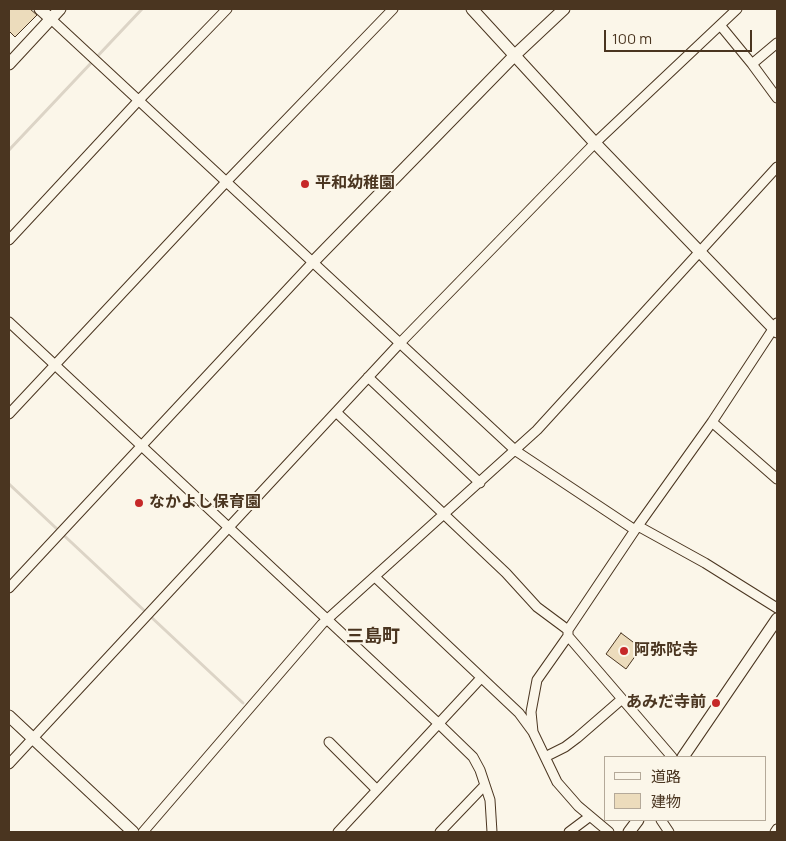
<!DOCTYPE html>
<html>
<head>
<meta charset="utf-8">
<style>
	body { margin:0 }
	#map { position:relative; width:786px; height:841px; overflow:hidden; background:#fbf6e9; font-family:Manrope,"Noto Sans JP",sans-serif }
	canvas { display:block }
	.frame { position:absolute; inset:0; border:10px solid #4a3520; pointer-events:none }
	.legend { position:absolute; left:604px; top:756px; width:162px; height:65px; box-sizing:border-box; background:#fbf6e9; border:1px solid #b4a999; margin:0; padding:6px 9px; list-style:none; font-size:15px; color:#4a3520 }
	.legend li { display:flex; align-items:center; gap:10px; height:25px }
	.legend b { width:25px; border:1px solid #b4a999 }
	.scale { position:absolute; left:604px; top:30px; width:148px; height:22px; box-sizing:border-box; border:2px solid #4a3520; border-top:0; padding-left:6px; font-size:15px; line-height:18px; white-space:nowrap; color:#4a3520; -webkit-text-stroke:4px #fbf6e9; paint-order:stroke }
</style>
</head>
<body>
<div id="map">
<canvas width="786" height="841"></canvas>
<div class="frame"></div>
<ul class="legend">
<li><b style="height:6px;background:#fbf6e9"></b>道路</li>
<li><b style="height:14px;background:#ecdcbc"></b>建物</li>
</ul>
<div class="scale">100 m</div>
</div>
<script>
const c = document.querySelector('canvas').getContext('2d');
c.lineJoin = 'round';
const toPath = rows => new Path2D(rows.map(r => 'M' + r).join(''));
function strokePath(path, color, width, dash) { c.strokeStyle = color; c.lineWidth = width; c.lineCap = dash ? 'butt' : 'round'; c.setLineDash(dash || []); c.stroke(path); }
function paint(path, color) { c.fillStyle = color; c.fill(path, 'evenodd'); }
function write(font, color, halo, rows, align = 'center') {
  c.font = font + ' Manrope,"Noto Sans JP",sans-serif'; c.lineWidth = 4; c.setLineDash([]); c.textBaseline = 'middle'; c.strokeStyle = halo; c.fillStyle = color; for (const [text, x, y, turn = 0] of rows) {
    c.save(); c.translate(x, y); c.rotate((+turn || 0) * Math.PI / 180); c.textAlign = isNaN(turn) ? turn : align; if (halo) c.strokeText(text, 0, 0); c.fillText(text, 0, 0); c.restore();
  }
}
const stream = toPath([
	[9,150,142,9],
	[9,484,243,703]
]);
const building = toPath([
	[9,9,30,9,37,15,15,37,9,31,9,9],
	[621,633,641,648,626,669,606,654,621,633]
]);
const minor = toPath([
	[51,19,516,451,635,530],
	[720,25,752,64,777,98],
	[752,64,777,43],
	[9,240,139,100,227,9],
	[9,322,439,724,473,757,480,770,490,800,492,832],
	[368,377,480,483],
	[336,412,506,573,537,607,568,630],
	[9,414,227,181,393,9],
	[712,422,777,479],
	[638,526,705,563,777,608],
	[375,577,519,713,533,732,557,782,578,806,609,832],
	[9,588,313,262],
	[533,732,531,712,537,680,568,636],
	[329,742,377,790],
	[545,757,565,747,577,738,622,699],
	[672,757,568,636,568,630,635,530,712,422,777,323],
	[9,764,400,343,595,143,737,9],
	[661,820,669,832],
	[143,832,322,624,537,430,777,167],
	[338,832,481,678],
	[440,832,485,785],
	[569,832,589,817],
	[775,832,777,829]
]);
const tertiary = toPath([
	[40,9,51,19],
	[472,9,595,143,777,332],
	[9,64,60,9],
	[313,262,515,55,564,9],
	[9,716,133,832],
	[683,757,777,619],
	[629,832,638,820]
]);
const markers = [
	[305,184,5,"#c62828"],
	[139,503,5,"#c62828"],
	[624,651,5,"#c62828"],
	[716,703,5,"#c62828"]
];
const poiNames = [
	["平和幼稚園",315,184],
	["なかよし保育園",149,503],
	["阿弥陀寺",634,651],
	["あみだ寺前",706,703,"right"]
];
const neighbourhoodNames = [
	["三島町",373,637]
];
strokePath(stream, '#dcd4c6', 3);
paint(building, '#ecdcbc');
strokePath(building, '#4a3520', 1);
strokePath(minor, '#4a3520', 11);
strokePath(tertiary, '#4a3520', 13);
strokePath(minor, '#fbf6e9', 9);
strokePath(tertiary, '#fbf6e9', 11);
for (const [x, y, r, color] of markers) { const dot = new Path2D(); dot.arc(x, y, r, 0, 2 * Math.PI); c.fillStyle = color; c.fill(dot); strokePath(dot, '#fbf6e9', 2); }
write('bold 16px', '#4a3520', '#fbf6e9', poiNames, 'left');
write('bold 18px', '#4a3520', '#fbf6e9', neighbourhoodNames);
</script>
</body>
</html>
